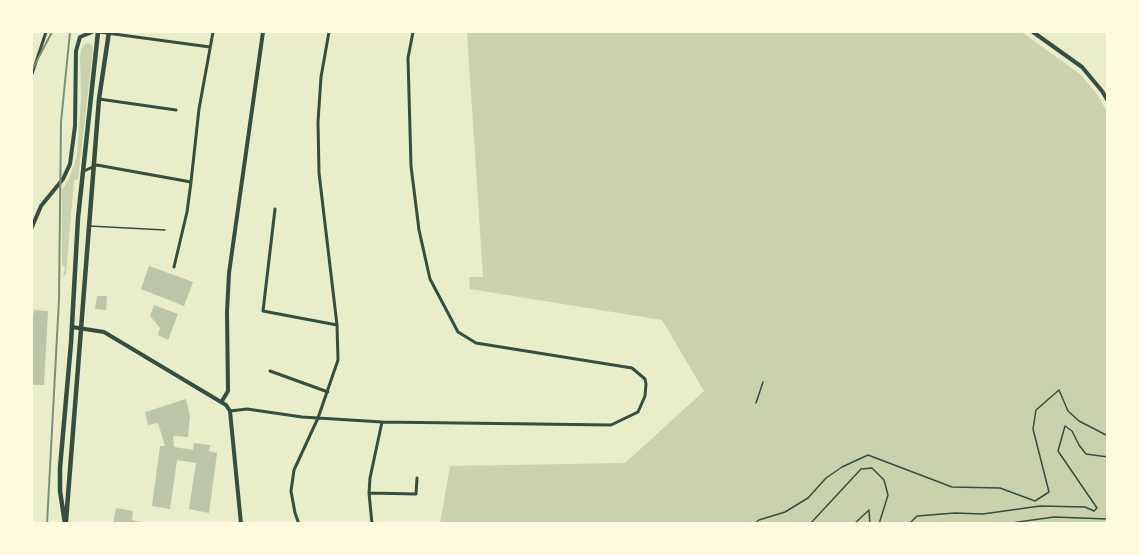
<!DOCTYPE html>
<html>
<head>
<meta charset="utf-8">
<style>
	body { margin:0 }
	#map { position:relative; width:1139px; height:555px; overflow:hidden; background:#e9edc9; font-family:Helvetica,sans-serif }
	canvas { display:block }
	.frame { position:absolute; inset:0; border:33px solid #fefae0; pointer-events:none }
</style>
</head>
<body>
<div id="map">
<canvas width="1139" height="555"></canvas>
<div class="frame"></div>
</div>
<script>
const c = document.querySelector('canvas').getContext('2d');
c.lineJoin = 'round';
function paint(path, color) { c.fillStyle = color; c.fill(path, 'evenodd'); }
const toPath = rows => new Path2D(rows.map(r => 'M' + r).join(''));
function strokePath(path, color, width, dash) { c.strokeStyle = color; c.lineWidth = width; c.lineCap = dash ? 'butt' : 'round'; c.setLineDash(dash || []); c.stroke(path); }
const green = toPath([
	[467,32,1022,32,1081,75,1097,94,1108,113,1107,523,440,524,450,466,625,463,704,391,662,320,470,289,469,277,483,277],
	[85,43,91,44,93,49,78,179,74,180,66,274,63,277,65,268,62,264,62,190,69,179,77,156,81,99,80,57,81,50]
]);
const building = toPath([
	[149,266,193,282,184,306,141,289],
	[97,296,107,296,106,310,95,309],
	[154,305,178,314,168,340,158,335,160,328,150,316],
	[34,310,48,311,44,385,32,385,32,316,33,316],
	[186,399,190,416,188,437,173,436,174,447,193,450,194,443,210,445,209,451,217,453,209,513,189,509,196,463,177,460,170,509,152,506,160,446,165,446,158,423,148,425,145,412],
	[116,508,133,511,132,520,150,524,113,524]
]);
const path = toPath([
	[756,403,763,382],
	[754,524,759,520,785,512,808,498,826,478,842,467,868,455,952,487,1000,488,1035,501,1049,492,1033,429,1036,410,1059,390,1068,411,1079,421,1108,436],
	[810,524,861,469,872,468,884,480,888,495,879,524],
	[854,524,869,510,870,524],
	[909,524,917,516,955,513,983,514,1040,506,1085,507,1094,511,1097,508,1058,451,1065,426,1072,431,1079,445,1086,454,1108,457],
	[1004,524,1054,517,1108,519]
]);
const service = toPath([
	[89,226,165,230]
]);
const minor = toPath([
	[99,32,210,47],
	[32,74,46,32],
	[99,99,176,110],
	[84,171,97,165,191,182,199,109,213,32],
	[275,209,263,311,337,325],
	[174,267,187,212,191,182],
	[270,371,328,392],
	[230,411,247,409,302,417,382,422,611,425,638,412,645,396,646,384,645,379,632,368,476,343,458,332,430,279,419,230,411,166,408,58,413,32],
	[369,493,416,494,417,478],
	[299,524,295,513,291,491,294,470,318,418,338,360,337,325,319,173,318,122,321,77,329,32],
	[372,524,369,493,370,478,382,422]
]);
const tertiary = toPath([
	[1033,32,1082,67,1102,91,1108,101],
	[32,227,41,206,63,179,70,164,75,126,76,51,80,37,92,32],
	[72,327,104,332,226,405,230,411,241,524],
	[222,401,228,391,227,312,229,273,263,32]
]);
const primary = toPath([
	[66,521,99,99,109,32],
	[65,524,60,491,60,468,71,343,78,218,98,32]
]);
const rail = toPath([
	[32,70,52,32],
	[47,524,59,299,61,122,70,32]
]);
paint(green, '#cad2ad');
paint(building, '#bcc5a7');
strokePath(path, '#344e41', 1.5);
strokePath(service, '#344e41', 1.5);
strokePath(minor, '#344e41', 3);
strokePath(tertiary, '#344e41', 4);
strokePath(primary, '#344e41', 4.5);
strokePath(rail, '#7c8e77', 2);
</script>
</body>
</html>
